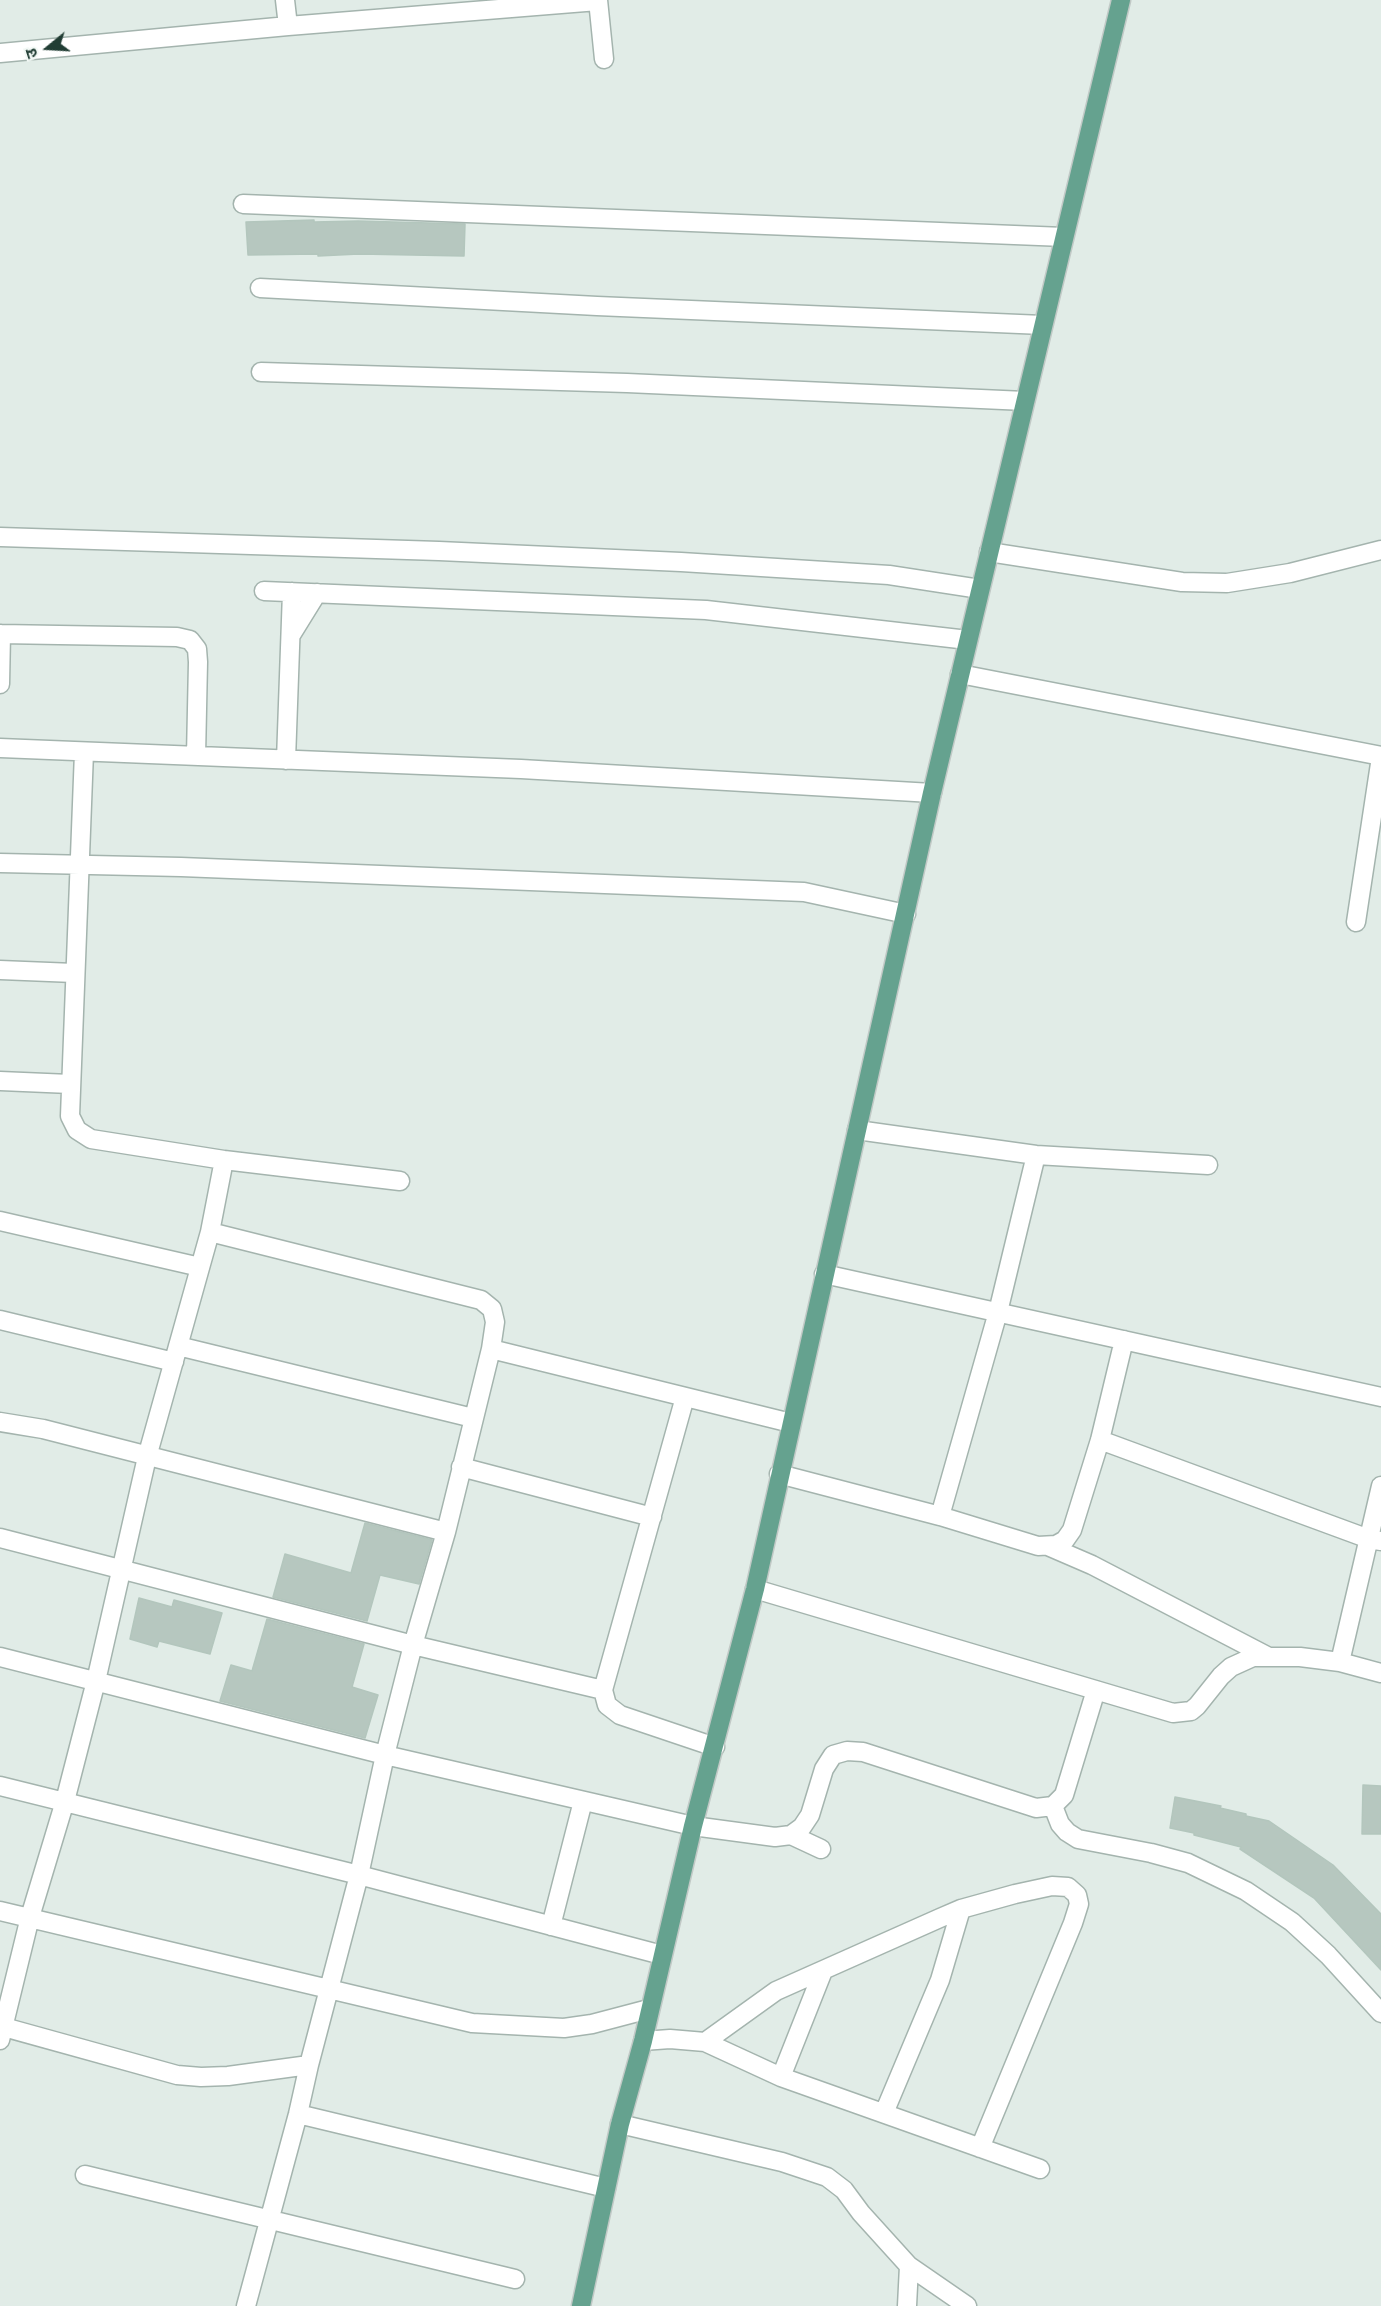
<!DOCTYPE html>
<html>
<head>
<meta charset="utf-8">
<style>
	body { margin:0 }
	#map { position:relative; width:1381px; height:2306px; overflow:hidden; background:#e1ece7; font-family:"PT Sans Narrow","Noto Sans Devanagari",sans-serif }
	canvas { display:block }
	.north { position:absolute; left:18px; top:18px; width:60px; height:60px; -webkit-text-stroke:4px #f2f8f5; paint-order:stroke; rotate:252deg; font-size:16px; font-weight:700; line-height:24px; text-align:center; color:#213d34 }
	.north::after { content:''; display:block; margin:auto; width:21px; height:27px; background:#213d34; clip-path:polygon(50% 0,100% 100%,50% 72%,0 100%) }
</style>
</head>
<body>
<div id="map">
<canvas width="1381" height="2306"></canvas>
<div class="north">उ</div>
</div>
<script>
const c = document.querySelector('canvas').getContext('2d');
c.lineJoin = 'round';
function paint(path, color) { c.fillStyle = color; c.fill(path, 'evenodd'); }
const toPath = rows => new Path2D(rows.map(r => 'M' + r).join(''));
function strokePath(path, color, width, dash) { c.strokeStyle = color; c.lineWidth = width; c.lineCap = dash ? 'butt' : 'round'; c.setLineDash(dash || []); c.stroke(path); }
const building = toPath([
	[314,220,314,222,358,221,465,224,464,256,359,254,318,256,318,254,248,255,246,222,314,220],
	[365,1523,432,1540,419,1584,380,1575,367,1621,273,1597,285,1554,351,1573,365,1523],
	[139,1598,172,1607,174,1600,222,1613,210,1654,159,1641,157,1647,130,1639,139,1598],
	[267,1619,364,1644,352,1687,378,1695,365,1738,220,1701,231,1665,252,1671,267,1619],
	[1363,1785,1381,1786,1381,1834,1362,1834,1363,1785],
	[1175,1797,1221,1806,1220,1808,1246,1814,1246,1816,1269,1821,1333,1865,1381,1914,1381,1970,1314,1898,1240,1849,1241,1847,1194,1835,1194,1833,1170,1828,1175,1797]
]);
const minor = toPath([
	[285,0,288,26],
	[598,0,604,59],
	[0,53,288,26,598,1],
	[243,204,1064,237],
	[260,288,597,306,1043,325],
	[261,372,627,383,1025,401],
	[0,537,439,551,681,562,889,575,980,589],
	[989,552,1182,582,1227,583,1290,573,1381,550],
	[264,591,706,610,968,640],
	[0,634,177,637,190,640,197,649,198,662,196,756],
	[291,635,317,593],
	[960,674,1381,756],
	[0,684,1,634],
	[0,748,521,769,932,793],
	[84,752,70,1116,77,1130,91,1139,224,1160,400,1181],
	[286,760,292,592],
	[0,863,181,867,804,892,906,914],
	[1356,922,1381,757],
	[0,970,74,973],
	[0,1081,70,1084],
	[857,1130,1036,1155,1208,1165],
	[0,1221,200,1267],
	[210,1232,481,1300,492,1309,495,1322,491,1349,446,1532,413,1645,385,1755,359,1875,309,2065,298,2114,246,2306],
	[824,1274,1381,1397],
	[0,1320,174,1362],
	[178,1346,473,1418],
	[491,1349,791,1423],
	[685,1397,603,1690,607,1705,620,1715,715,1747],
	[0,1422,43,1429,446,1532],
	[1100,1440,1369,1539,1381,1541],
	[461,1467,652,1517],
	[779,1474,940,1516,1038,1546,1056,1545,1065,1540,1072,1530,1100,1440,1124,1340],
	[940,1516,998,1312,1036,1155],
	[0,1538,413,1645,603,1690],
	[1048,1546,1092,1565,1267,1656],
	[755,1589,1173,1713,1191,1711,1197,1706,1221,1676,1231,1667,1253,1657,1300,1657,1340,1662,1381,1673],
	[0,1657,385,1755,693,1826,775,1837,791,1835,802,1827,810,1815,824,1769,833,1755,847,1751,863,1752,1036,1808,1053,1806,1064,1795,1096,1690],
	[1340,1662,1381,1486],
	[0,1786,359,1875,662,1955],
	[1053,1806,1060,1824,1067,1832,1078,1839,1151,1853,1188,1863,1246,1891,1292,1922,1328,1955,1381,2013],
	[791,1835,821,1849],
	[0,1911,472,2023,564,2028,592,2024,649,2009],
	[551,1926,583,1801],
	[0,2026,177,2075,201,2077,228,2076,309,2065],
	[0,2040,30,1917,65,1801,96,1681,147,1457,210,1232,224,1160],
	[643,2041,670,2039,705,2042,781,2077,1040,2169],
	[705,2042,776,1991,940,1918,961,1909,1015,1894,1052,1886,1068,1887,1077,1895,1079,1904,1073,1923,980,2148],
	[781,2077,823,1971],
	[884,2113,940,1980,961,1909],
	[298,2114,606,2188],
	[620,2124,782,2162,827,2177,844,2190,861,2213,909,2266,967,2306],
	[85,2175,515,2279],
	[907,2306,909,2266]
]);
const major = toPath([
	[581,2306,620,2124,643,2041,693,1826,755,1589,932,793,1121,0]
]);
paint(building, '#b6c7bf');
strokePath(building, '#b3c6bd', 1.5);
strokePath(minor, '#a4b4ae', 21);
strokePath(major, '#c1c9c6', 21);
strokePath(minor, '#fff', 18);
strokePath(major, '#65a28f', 18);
</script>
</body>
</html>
